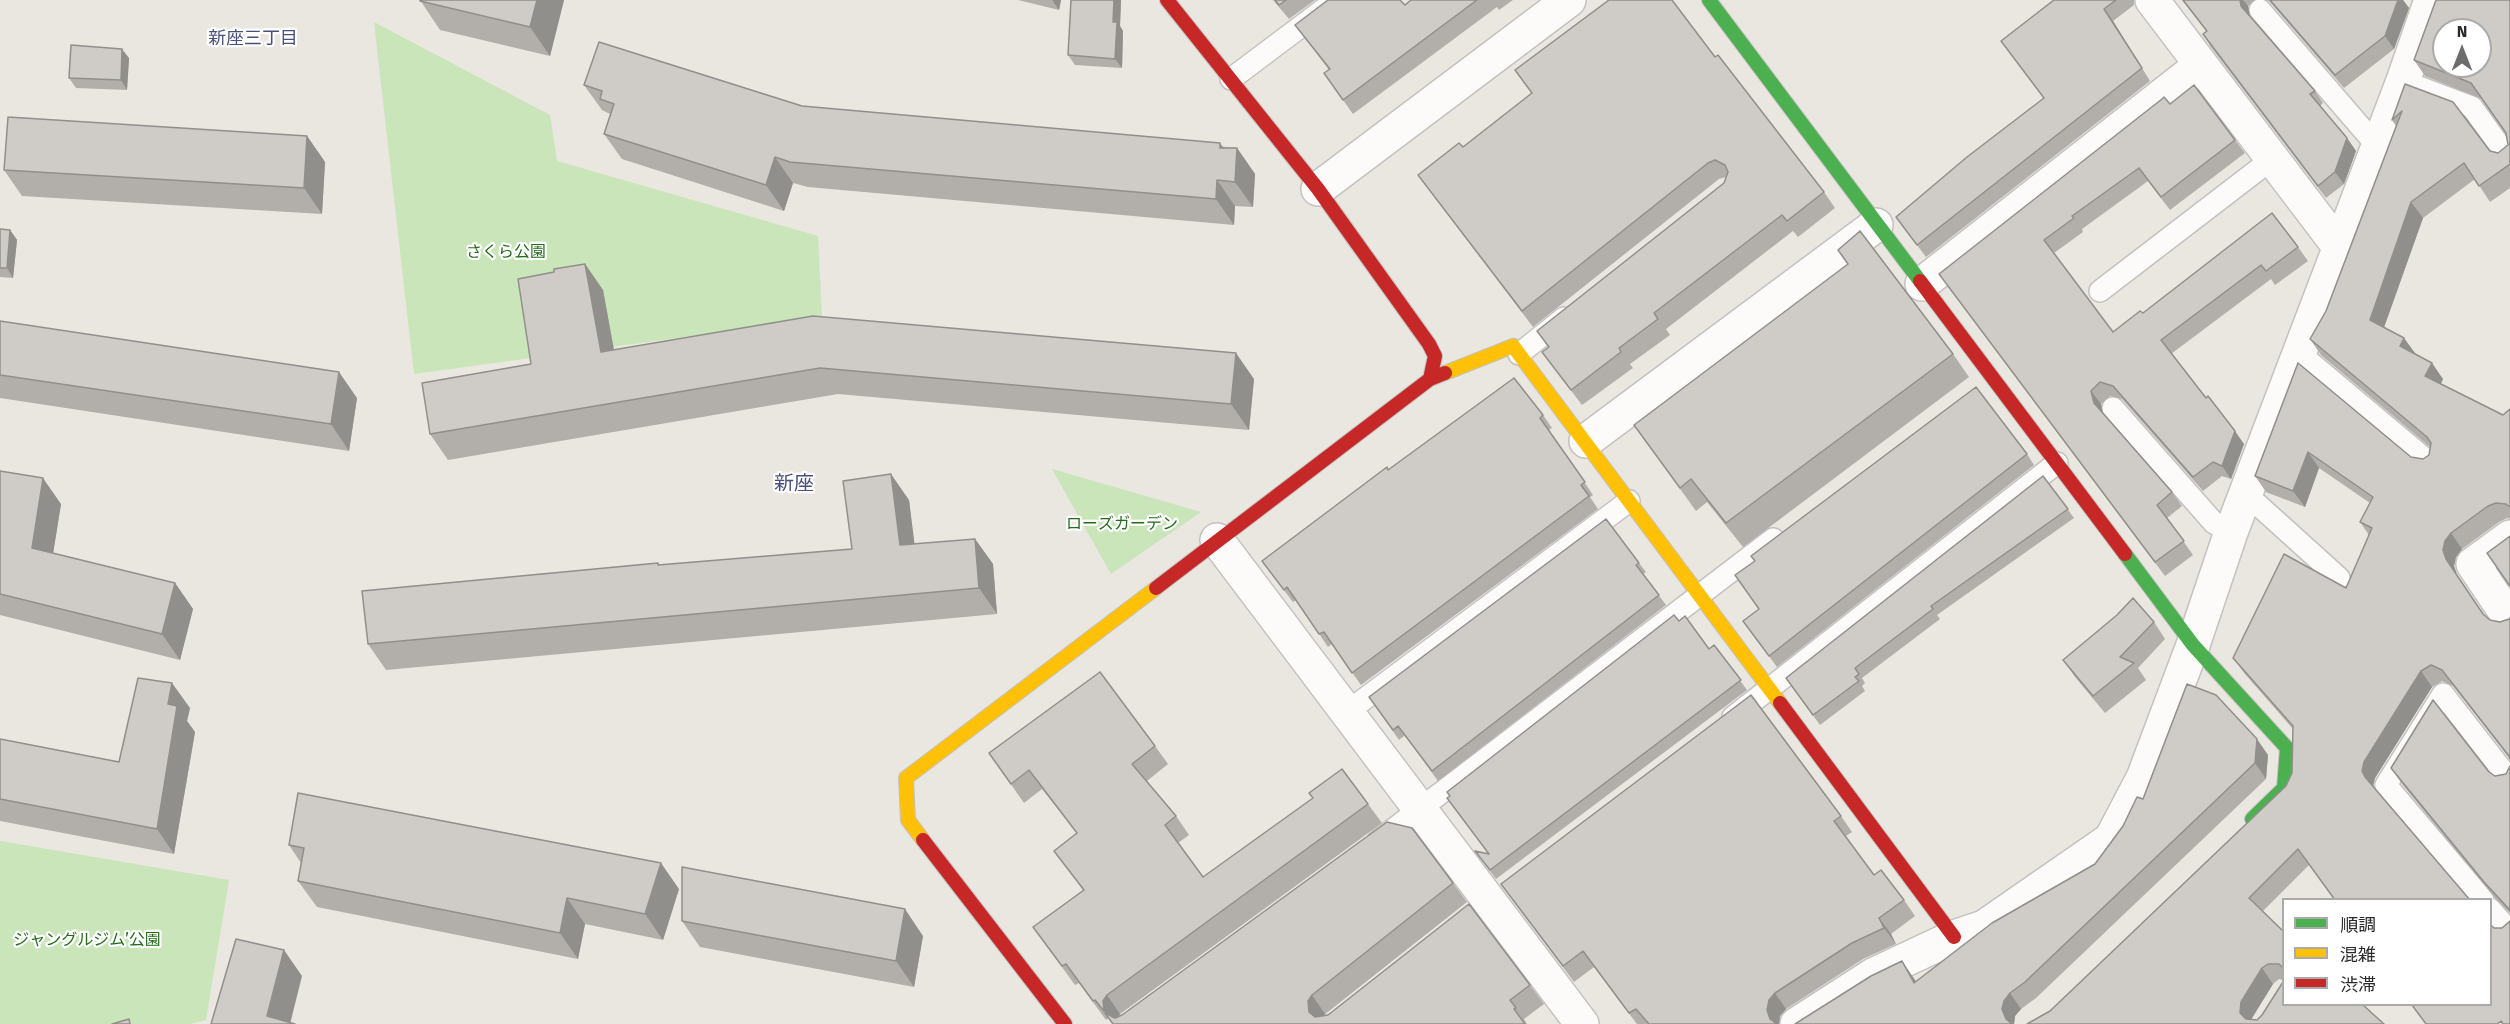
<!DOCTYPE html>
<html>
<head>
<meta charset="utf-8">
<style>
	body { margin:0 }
	#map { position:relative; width:2510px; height:1024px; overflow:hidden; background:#eae6e0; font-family:"Fira Sans","Noto Sans JP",sans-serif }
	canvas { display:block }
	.legend { position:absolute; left:2282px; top:898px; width:210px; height:108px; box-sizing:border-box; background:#fff; border:2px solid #aaa; margin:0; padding:8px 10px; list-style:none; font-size:18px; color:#2b2b2b }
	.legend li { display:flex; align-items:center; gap:12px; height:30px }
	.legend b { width:30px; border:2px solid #aaa }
	.north { position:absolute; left:2432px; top:18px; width:60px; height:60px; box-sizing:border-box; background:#fff; border:2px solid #aaa; border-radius:50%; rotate:0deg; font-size:16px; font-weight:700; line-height:24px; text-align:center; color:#2b2b2b }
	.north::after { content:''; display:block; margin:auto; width:21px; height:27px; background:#6e6c6a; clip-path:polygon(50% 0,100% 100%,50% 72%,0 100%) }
</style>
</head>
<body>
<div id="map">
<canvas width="2510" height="1024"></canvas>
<ul class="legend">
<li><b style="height:8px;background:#4caf50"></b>順調</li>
<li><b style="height:8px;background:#ffc107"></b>混雑</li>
<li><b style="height:8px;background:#c62828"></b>渋滞</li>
</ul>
<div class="north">N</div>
</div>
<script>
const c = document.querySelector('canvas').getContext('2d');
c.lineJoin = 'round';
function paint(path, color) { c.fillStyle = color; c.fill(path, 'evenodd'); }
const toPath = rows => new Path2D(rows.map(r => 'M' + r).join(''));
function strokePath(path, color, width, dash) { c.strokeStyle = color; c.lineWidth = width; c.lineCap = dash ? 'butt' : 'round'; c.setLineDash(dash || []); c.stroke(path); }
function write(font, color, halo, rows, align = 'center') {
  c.font = font + ' "Fira Sans","Noto Sans JP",sans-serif'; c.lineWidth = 4.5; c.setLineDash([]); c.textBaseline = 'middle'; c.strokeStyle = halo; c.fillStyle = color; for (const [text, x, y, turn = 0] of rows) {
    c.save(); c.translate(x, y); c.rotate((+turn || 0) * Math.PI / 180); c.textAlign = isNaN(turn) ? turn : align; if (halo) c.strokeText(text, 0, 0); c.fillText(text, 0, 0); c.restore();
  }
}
const green = toPath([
	[374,22,550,115,557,161,818,236,822,318,414,374],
	[1052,469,1201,512,1111,574],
	[0,841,229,880,206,1020,190,1024,0,1024]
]);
const lane = toPath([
	[2260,10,2378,147],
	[1231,79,1336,0],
	[2403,81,2472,107,2507,156],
	[2100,291,2272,159],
	[2299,353,2430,463],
	[1519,354,1564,318],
	[2113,408,2214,523,2231,532],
	[2246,494,2339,578],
	[1347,712,1629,501],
	[1733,717,2057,463],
	[1378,841,1773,539],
	[2483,900,2386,785,2443,694,2510,780],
	[2490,909,2510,932]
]);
const street = toPath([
	[2152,0,2340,248],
	[1318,189,1569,0],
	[1922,284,2201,65],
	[1586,441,1876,225],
	[2510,537,2473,564,2510,619],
	[1217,540,1582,1024],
	[1797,1024,1873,975,1954,937,1984,927,2111,839,2143,778,2193,645,2231,532,2403,81,2431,0]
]);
const fast = toPath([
	[1709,0,1920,281],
	[2125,554,2193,645,2287,748,2284,788,2252,819]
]);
const slow = toPath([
	[1445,373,1513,346,1780,703],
	[923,840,908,820,906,778,1156,588]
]);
const jam = toPath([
	[1167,0,1318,189,1429,344,1435,356,1430,379],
	[1920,281,2125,554],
	[1156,588,1430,379,1445,373],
	[1780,703,1954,937],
	[923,840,1065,1024]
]);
const wall = toPath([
	[420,0,564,0,550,56,440,30],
	[1018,0,1061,0,1059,10],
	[1071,0,1121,0,1120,26,1123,31,1122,68,1075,65,1068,55],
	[1273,0,1315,0,1289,19],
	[1411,0,1513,0,1499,10,1497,7,1353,114,1324,73,1329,70,1295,25,1405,5],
	[2054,0,2134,0,2134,5,2113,21,2150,81,1926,257,1896,217,2044,98,2001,41],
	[2182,0,2255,0,2248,6,2250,15,2315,91,2323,103,2320,106,2347,138,2356,151,2344,184,2326,198,2211,47,2203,34,2206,31],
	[2265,0,2403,0,2409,8,2394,49,2344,88,2269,1],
	[2510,0,2510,188,2490,202,2475,179,2423,218,2384,327,2415,353,2443,379,2441,384,2503,415,2510,409,2510,519,2507,518,2499,522,2462,549,2456,557,2454,566,2510,759,2453,686,2442,681,2432,687,2375,778,2309,865,2263,911,2283,931,2283,980,2279,979,2273,984,2252,1018,2252,1019,2027,1024,2050,1011,2286,786,2292,773,2293,729,2245,674,2233,658,2346,588,2369,535,2360,522,2370,503,2319,468,2305,507,2266,492,2255,476,2298,363,2411,457,2423,459,2429,455,2430,447,2321,355,2310,339,2326,311,2396,126,2392,120,2405,84,2490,151,2498,153,2508,145,2506,133,2482,99,2425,76,2414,60],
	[1715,57,1824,192,1835,208,1798,237,1793,231,1666,329,1670,335,1630,364,1633,368,1582,405,1542,352,1549,347,1537,331,1724,183,1726,177,1719,179,1533,327,1418,175,1463,147],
	[129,58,127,90,76,88,69,78],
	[584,85,1237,148,1255,174,1253,207,1235,206,1234,225,808,187,793,183,784,211,622,159,604,134,610,114,602,110],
	[2170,104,2235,140,2245,153,2170,210,2148,181,2082,229,2083,232,2054,253,2113,332,2143,313,2298,247,2308,261,2275,285,2271,279,2171,354,2206,398,2244,444,2231,479,2222,476,2203,491,2122,399,2110,396,2101,404,2103,413,2172,492,2182,506,2167,518,2193,555,2165,576,1939,274],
	[307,136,325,162,322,214,22,196,4,170],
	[0,229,10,230,17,240,13,278,0,277],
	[585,264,603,290,614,350,1254,379,1249,430,838,394,448,460,430,434,531,364,554,272],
	[0,321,357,398,349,451,0,398],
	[1953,354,1969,377,1743,547,1707,502,1696,511,1634,425],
	[1543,415,1552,428,1549,430,1593,495,1590,497,1598,509,1361,685,1332,644,1328,647,1296,600,1293,602,1262,561,1388,470],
	[2027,454,2034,465,1777,667,1743,621,1759,610],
	[0,471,61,504,53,553,175,583,193,609,180,660,0,615],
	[2043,476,2074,518,1937,615,1940,619,1862,678,1865,683,1862,686,1865,691,1820,725,1786,678],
	[909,500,914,544,975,539,993,564,997,614,386,670,368,644,658,563,659,565,852,549],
	[1639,563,1646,572,1643,574,1666,605,1438,781,1405,735,1399,740,1369,697],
	[1679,621,1709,649,1714,645,1747,690,1496,879,1475,851,1489,854],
	[2154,622,2165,639,2138,668,2146,680,2105,713,2075,677,2063,660],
	[190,708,187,721,195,732,174,854,0,821,0,739,119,762],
	[1155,746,1168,764,1147,781,1176,816,1189,835,1178,843,1203,877,1368,804,1382,823,1120,1014,1118,1016,1453,883,1467,902,1324,1015,1530,985,1544,1004,1524,1019,1527,1024,1113,1024,1109,1018,1106,1020,1079,983,1075,985,1033,927,1083,890,1054,851,1077,833,1042,789,1024,803,989,753],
	[2268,755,2266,779,2036,998,2021,1009,2015,1016,2014,1024,1795,1024,1913,977,1916,981,2095,864,2143,799],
	[2510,766,2510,913,2495,898,2402,784,2391,768,2489,772,2495,776,2506,774],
	[1841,816,1852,832,1846,836,1874,875,1904,900,1915,916,1891,934,1896,944,1863,959,1786,1009,1780,1016,1779,1024,1637,1024,1594,967,1574,982,1501,884],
	[289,845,679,889,663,940,585,924,578,959,317,907,298,881,301,863],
	[682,921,923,936,914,987,700,947]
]);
const shadedWall = toPath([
	[537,0,564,0,550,56,530,27],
	[1052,0,1061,0,1059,10],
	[1114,0,1121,0,1120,26,1123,31,1122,68,1115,59,1113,22],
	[2240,0,2243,0,2248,6,2250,18,2241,6],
	[2398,0,2403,0,2409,8,2394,49,2385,36],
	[2104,9,2113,21,2150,81,2142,68],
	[122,49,129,58,127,90,121,80],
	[307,136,325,162,322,214,304,188],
	[2347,138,2356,151,2344,184,2335,172],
	[1220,143,1236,166,1237,148,1255,174,1253,207,1235,182,1220,148],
	[775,157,793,183,784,211,766,185],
	[1217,180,1235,206,1234,225,1216,199],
	[2411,202,2423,218,2381,336,2370,320],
	[10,230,17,240,13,278,7,268],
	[585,264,603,290,619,378,601,352],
	[2404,338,2415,353,2411,361,2400,346],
	[1236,353,1254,379,1249,430,1231,404],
	[2432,363,2443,379,2436,392,2425,376],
	[339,372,357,398,349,451,331,424],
	[2091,391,2101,404,2103,416,2094,403],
	[2235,431,2244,444,2231,479,2222,466],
	[2308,452,2319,468,2305,507,2293,491],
	[891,474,909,500,918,571,900,545],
	[43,478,61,504,50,573,32,548],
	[2451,533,2462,549,2456,557,2454,566,2457,574,2446,559,2443,550,2445,541],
	[975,539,993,564,997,614,979,588],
	[175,583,193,609,180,660,162,634],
	[2421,671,2432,687,2375,778,2373,787,2365,777,2362,771,2364,762],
	[172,683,190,708,187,721,195,732,174,854,157,829,168,704],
	[2257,739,2268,755,2266,779,2255,763],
	[661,863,679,889,663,940,645,914],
	[567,898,585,924,578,959,560,933],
	[905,909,923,936,914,987,896,961],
	[1879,918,1891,934,1896,944,1884,928],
	[284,950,302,976,290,1024,267,1016],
	[1902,961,1913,977,1925,999,1914,983],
	[2262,968,2273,984,2252,1018,2252,1024,2248,1024,2240,1013,2241,1002],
	[1775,993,1786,1009,1780,1016,1779,1024,1774,1024,1770,1019,1767,1010,1769,1000],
	[2010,993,2021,1009,2015,1016,2014,1024,2009,1024,2006,1019,2002,1009,2004,1001],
	[1107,995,1120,1014,1113,1024,1104,1011,1103,1001],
	[1312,995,1325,1014,1321,1020,1322,1024,1309,1012,1308,1001]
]);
const building = toPath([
	[420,0,537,0,530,27,420,1,420,0],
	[1071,0,1114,0,1113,22,1117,22,1115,59,1068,55,1071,0],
	[1275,0,1286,0,1279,5,1275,0],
	[1328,0,1400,0,1405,5,1411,0,1477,0,1343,100,1324,73,1330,69,1295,25,1328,0],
	[1609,0,1672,0,1715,57,1718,55,1824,192,1787,221,1782,215,1654,313,1658,319,1619,348,1621,352,1571,390,1542,352,1549,347,1537,331,1724,183,1728,172,1725,165,1715,160,1708,163,1522,311,1418,175,1459,143,1463,147,1532,93,1515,70,1609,0],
	[2054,0,2116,0,2104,9,2142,68,1917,245,1896,217,1967,157,2044,98,2001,41,2054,0],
	[2183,0,2240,0,2241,6,2315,91,2310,94,2347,138,2335,172,2318,186,2203,34,2207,31,2183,0],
	[2270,0,2398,0,2385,36,2335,75,2270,0],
	[2436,0,2510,0,2510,164,2479,186,2464,163,2411,202,2370,320,2404,338,2400,346,2432,363,2425,376,2503,415,2510,409,2510,507,2506,504,2496,503,2488,506,2451,533,2445,541,2443,550,2446,559,2483,614,2490,620,2500,622,2509,619,2510,618,2510,759,2509,756,2442,670,2431,665,2421,671,2364,762,2362,771,2365,777,2470,900,2335,900,2298,849,2249,898,2283,931,2283,968,2279,964,2268,964,2262,968,2241,1002,2240,1013,2246,1019,2257,1020,2262,1015,2283,982,2283,1005,2363,1005,2384,1024,2027,1024,2050,1011,2286,786,2292,773,2293,726,2233,658,2284,554,2346,588,2372,528,2360,522,2373,497,2308,452,2293,491,2255,476,2298,363,2411,457,2423,459,2429,455,2431,443,2427,437,2310,339,2326,311,2402,111,2392,120,2405,84,2453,102,2490,151,2498,153,2508,145,2506,133,2471,83,2414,60,2436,0],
	[2444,30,2480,30,2480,66,2444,66,2444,30],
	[599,42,802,106,1220,143,1220,148,1237,148,1235,182,1217,180,1216,199,790,162,775,157,766,185,604,134,614,104,600,99,602,91,584,85,599,42],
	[71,45,122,49,121,80,69,78,71,45],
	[2194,85,2235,140,2161,197,2139,168,2072,216,2074,218,2044,240,2113,332,2140,311,2143,313,2272,213,2298,247,2266,271,2261,265,2161,340,2206,398,2208,396,2235,431,2222,466,2213,462,2193,477,2113,386,2100,382,2091,391,2094,403,2172,492,2157,505,2184,541,2155,562,1939,274,2162,99,2164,97,2170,104,2194,85],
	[8,117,307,136,304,188,4,170,8,117],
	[0,229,10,230,7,268,0,268,0,229],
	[1860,231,1953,354,1726,523,1691,479,1680,488,1634,425,1848,264,1838,250,1860,231],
	[585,264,601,352,813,316,1236,353,1231,404,820,368,430,434,422,383,531,364,518,279,554,272,554,269,585,264],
	[0,321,339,372,331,424,0,375,0,321],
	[1514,378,1543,415,1540,418,1585,482,1581,485,1589,496,1352,673,1324,632,1319,634,1287,587,1284,590,1262,561,1387,467,1388,470,1514,378],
	[1976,387,2027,454,1769,656,1743,621,1759,609,1735,575,1755,561,1751,556,1976,387],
	[0,471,43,478,32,548,175,583,162,634,0,594,0,471],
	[891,474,900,545,975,539,979,588,368,644,362,591,658,563,658,565,852,549,843,481,891,474],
	[2043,476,2068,509,1931,606,1933,609,1855,668,1859,674,1855,677,1859,681,1813,715,1786,678,2043,476],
	[1606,519,1639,563,1636,565,1659,595,1432,771,1398,726,1393,730,1369,697,1606,519],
	[2510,536,2510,586,2487,553,2510,536],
	[2133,598,2154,622,2120,657,2134,663,2093,696,2063,660,2117,615,2133,598],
	[1674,615,1679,621,1685,616,1709,649,1714,645,1741,680,1490,870,1475,851,1489,854,1447,798,1450,796,1447,792,1674,615],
	[1100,672,1155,746,1132,764,1176,816,1165,825,1203,877,1313,798,1309,793,1342,769,1368,804,1107,995,1103,1001,1104,1011,1095,1000,1093,1001,1066,964,1062,966,1033,927,1084,890,1054,851,1077,833,1029,770,1011,784,989,753,1100,672],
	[138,678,172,683,168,704,177,706,157,829,0,799,0,739,119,762,138,678],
	[2187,684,2216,695,2257,739,2255,763,2025,982,2010,993,2004,1001,2002,1009,2006,1019,2012,1024,1795,1024,1871,976,1902,961,1914,983,1992,923,2095,864,2123,826,2137,797,2143,799,2187,684],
	[1751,695,1841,816,1834,821,1874,875,1881,870,1904,900,1879,918,1884,928,1852,943,1775,993,1769,1000,1767,1010,1770,1019,1777,1024,1649,1024,1636,1009,1629,1013,1583,951,1563,966,1501,884,1751,695],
	[2433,700,2489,772,2495,776,2506,774,2510,766,2510,911,2508,908,2484,882,2391,768,2433,700],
	[298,793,661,863,645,914,567,898,560,933,298,881,304,848,289,845,298,793],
	[1387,822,1412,828,1453,883,1312,995,1308,1001,1309,1012,1315,1017,1328,1015,1469,904,1530,985,1510,1000,1516,1008,1514,1009,1525,1024,1113,1024,1105,1013,1115,1018,1122,1015,1387,822],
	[682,867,905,909,896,961,682,921,682,867],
	[2510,921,2510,1024,2503,1024,2501,1021,2497,1024,2426,1024,2412,1005,2490,1005,2490,924,2494,928,2502,928,2510,921],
	[236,939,284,950,267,1016,295,1024,211,1024,236,939],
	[129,1019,130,1024,112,1024,129,1019]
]);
const parkNames = [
	["さくら公園",506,253],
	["ローズガーデン",1122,525],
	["ジャングルジム’公園",87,941]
];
const neighbourhoodNames = [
	["新座三丁目",253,39]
];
const quarterNames = [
	["新座",794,484]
];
paint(green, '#c9e5b9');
strokePath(lane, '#c3c2c1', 24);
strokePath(street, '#c3c2c1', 36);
strokePath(fast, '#c3c2c1', 16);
strokePath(slow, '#c3c2c1', 16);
strokePath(jam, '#c3c2c1', 16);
strokePath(lane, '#fcfbfa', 21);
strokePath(street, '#fcfbfa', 33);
strokePath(fast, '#4caf50', 14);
strokePath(slow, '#ffc107', 14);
strokePath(jam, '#c62828', 14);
paint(wall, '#b2afab');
paint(shadedWall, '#918f8b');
paint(building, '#cfccc7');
strokePath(building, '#918f8b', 1.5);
write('16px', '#256b19', '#fff', parkNames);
write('18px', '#4a507d', '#fff', neighbourhoodNames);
write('20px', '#4a507d', '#fff', quarterNames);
</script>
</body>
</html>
